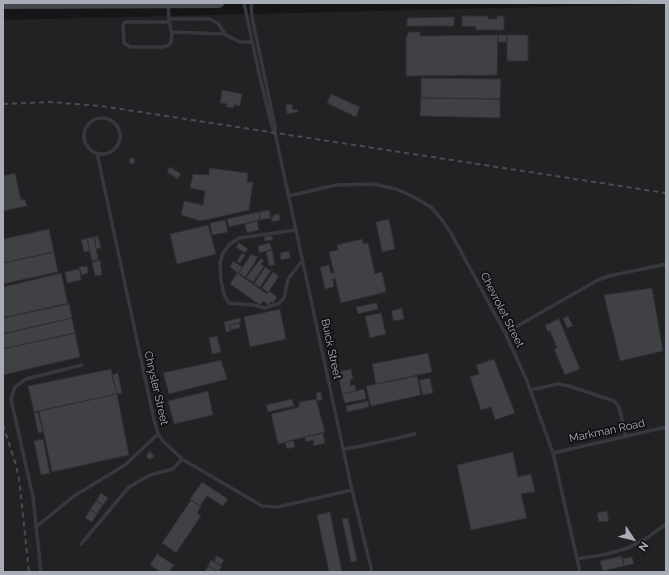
<!DOCTYPE html>
<html>
<head>
<meta charset="utf-8">
<style>
	body { margin:0 }
	#map { position:relative; width:669px; height:575px; overflow:hidden; background:#161618; font-family:Raleway,sans-serif }
	canvas { display:block }
	.frame { position:absolute; inset:0; border:4px solid #a8adb8; pointer-events:none }
	.north { position:absolute; left:613px; top:519px; width:40px; height:40px; -webkit-text-stroke:3px #111113; paint-order:stroke; rotate:125deg; font-size:11px; font-weight:700; line-height:16px; text-align:center; color:#a8adb8 }
	.north::after { content:''; display:block; margin:auto; width:14px; height:18px; background:#a8adb8; clip-path:polygon(50% 0,100% 100%,50% 72%,0 100%) }
</style>
</head>
<body>
<div id="map">
<canvas width="669" height="575"></canvas>
<div class="frame"></div>
<div class="north">N</div>
</div>
<script>
const c = document.querySelector('canvas').getContext('2d');
c.lineJoin = 'round';
function paint(path, color) { c.fillStyle = color; c.fill(path, 'evenodd'); }
const toPath = rows => new Path2D(rows.map(r => 'M' + r).join(''));
function strokePath(path, color, width, dash) { c.strokeStyle = color; c.lineWidth = width; c.lineCap = dash ? 'butt' : 'round'; c.setLineDash(dash || []); c.stroke(path); }
function write(font, color, halo, rows, align = 'center') {
  c.font = font + ' Raleway,sans-serif'; c.lineWidth = 3.5; c.setLineDash([]); c.textBaseline = 'middle'; c.strokeStyle = halo; c.fillStyle = color; for (const [text, x, y, turn = 0] of rows) {
    c.save(); c.translate(x, y); c.rotate((+turn || 0) * Math.PI / 180); c.textAlign = isNaN(turn) ? turn : align; if (halo) c.strokeText(text, 0, 0); c.fillText(text, 0, 0); c.restore();
  }
}
const built = toPath([
	[666,4,666,572,3,572,3,20]
]);
const building = toPath([
	[462,16,488,16,488,19,497,19,497,16,504,16,504,30,476,30,476,27,462,26,462,16],
	[454,17,454,26,407,26,407,18,454,17],
	[408,32,420,32,420,36,498,35,497,75,406,76,406,36,408,36,408,32],
	[498,35,507,35,507,42,498,42,498,35],
	[507,35,528,35,528,61,507,61,507,35],
	[421,78,501,79,500,99,421,98,421,78],
	[222,90,242,94,240,106,234,105,233,108,226,107,227,104,220,103,222,90],
	[331,94,360,107,356,117,327,103,331,94],
	[421,98,500,99,500,118,420,116,421,98],
	[292,104,293,110,297,109,298,112,287,114,286,105,292,104],
	[130,158,135,158,134,164,129,163,130,158],
	[170,167,181,174,178,179,167,172,170,167],
	[209,168,248,173,247,182,253,182,249,210,201,221,181,215,184,201,203,205,205,191,190,188,193,174,209,175,209,168],
	[15,173,21,200,25,199,27,206,3,211,3,176,15,173],
	[269,210,271,218,260,220,259,212,269,210],
	[259,212,260,220,229,227,227,219,259,212],
	[279,214,280,220,272,222,271,218,273,218,273,215,279,214],
	[389,219,395,249,382,252,376,222,389,219],
	[225,220,228,232,212,235,210,223,225,220],
	[257,221,259,230,247,233,245,224,257,221],
	[208,225,216,254,177,264,170,234,208,225],
	[49,229,54,252,3,263,3,239,49,229],
	[98,236,101,248,96,249,94,237,98,236],
	[272,236,273,240,265,241,264,237,272,236],
	[94,237,98,259,92,261,87,238,94,237],
	[87,238,90,251,84,252,81,240,87,238],
	[362,239,363,244,368,243,375,274,382,272,386,292,341,303,335,278,333,279,334,287,325,289,320,267,329,265,331,273,334,273,329,252,338,250,337,245,362,239],
	[239,243,248,249,245,253,236,247,239,243],
	[270,243,272,250,259,253,258,246,270,243],
	[272,250,275,265,269,266,266,251,272,250],
	[289,251,290,258,281,260,280,253,289,251],
	[54,252,58,272,3,284,3,263,54,252],
	[242,253,245,255,240,263,237,261,242,253],
	[251,254,258,257,255,260,256,261,245,277,239,273,251,254],
	[261,258,264,261,261,264,264,266,253,282,246,278,261,258],
	[100,260,102,275,95,276,92,262,100,260],
	[233,261,242,267,238,273,230,267,233,261],
	[87,266,88,273,82,275,79,267,87,266],
	[265,267,271,271,260,287,254,284,265,267],
	[79,269,79,270,80,270,81,280,67,283,65,272,79,269],
	[273,272,279,276,268,293,262,288,273,272],
	[61,273,68,304,3,318,3,287,61,273],
	[237,273,267,294,269,291,277,297,273,303,271,302,269,305,263,301,260,305,230,284,237,273],
	[652,288,663,351,620,361,604,295,652,288],
	[69,303,72,318,3,334,3,318,69,303],
	[377,303,378,309,358,314,356,307,377,303],
	[402,308,404,319,394,321,391,311,402,308],
	[280,309,286,339,250,347,244,317,280,309],
	[381,313,386,334,370,338,365,316,381,313],
	[568,316,573,326,567,328,563,318,568,316],
	[72,318,75,333,3,349,3,334,72,318],
	[240,318,241,322,229,325,231,331,226,332,224,322,240,318],
	[559,319,580,369,565,375,554,349,557,348,550,331,548,332,545,325,559,319],
	[239,323,240,328,230,330,229,325,239,323],
	[75,333,80,357,3,375,3,349,75,333],
	[217,336,221,352,212,354,209,338,217,336],
	[428,353,432,372,376,384,372,364,428,353],
	[494,359,515,413,495,420,491,407,481,410,470,377,479,374,476,365,494,359],
	[221,360,227,379,169,394,163,373,221,360],
	[111,369,117,394,34,412,28,386,111,369],
	[351,369,353,379,350,380,351,386,355,385,356,391,342,394,338,372,351,369],
	[118,373,122,393,117,394,112,375,118,373],
	[417,376,421,395,371,406,366,386,417,376],
	[430,378,433,393,423,395,419,380,430,378],
	[364,389,366,399,345,403,342,394,364,389],
	[208,391,213,415,174,424,168,401,208,391],
	[321,392,322,400,317,401,316,393,321,392],
	[117,394,129,455,52,472,39,411,117,394],
	[292,399,294,406,268,412,266,405,292,399],
	[316,399,325,432,278,444,271,414,299,407,299,402,316,399],
	[368,401,369,407,347,412,346,406,368,401],
	[38,412,43,432,38,433,34,413,38,412],
	[323,433,325,443,314,446,313,440,306,442,305,437,323,433],
	[43,439,50,473,41,475,34,441,43,439],
	[293,440,295,447,287,449,285,442,293,440],
	[150,451,154,456,150,460,146,456,150,451],
	[513,452,518,477,531,474,535,492,521,494,527,518,471,530,457,465,513,452],
	[202,482,228,499,223,506,207,496,200,506,190,499,202,482],
	[101,493,108,498,103,505,96,501,101,493],
	[191,500,201,507,197,513,201,516,176,553,162,543,191,500],
	[96,501,103,505,97,514,90,510,96,501],
	[90,510,97,514,92,522,85,518,90,510],
	[607,511,609,521,599,522,597,513,607,511],
	[330,512,342,572,329,572,317,515,330,512],
	[348,518,357,561,351,562,342,519,348,518],
	[157,554,174,565,169,572,161,572,150,565,157,554],
	[217,556,224,560,221,565,214,561,217,556],
	[622,556,624,566,603,571,600,561,622,556],
	[632,557,634,564,624,566,622,559,632,557],
	[211,560,222,566,218,572,208,566,211,560],
	[208,566,218,572,207,572,205,571,208,566]
]);
const service = toPath([
	[244,3,258,69,272,127,274,130],
	[251,3,252,17,275,126,275,133,352,490,372,572],
	[168,4,169,20,171,31,172,32,224,34,240,42,251,42],
	[169,19,209,19,218,23,225,34],
	[169,22,125,22,123,25,124,43,130,47,162,47,169,45,171,42,172,32],
	'84 136a18 18 0 1 1 36 0a18 18 0 1 1-36 0Z',
	[97,153,154,420,158,434,163,441,182,459,262,506,278,507,352,490],
	[288,196,336,185,373,184,396,189,410,195,431,207,442,220,451,233,505,333,527,381,553,453,580,572],
	[296,230,239,238,229,245,223,253,220,263,221,280,224,295,229,303,254,305,264,308,278,304,284,298,288,279,302,261],
	[505,333,598,280,609,276,666,264],
	[530,390,558,384,569,386,614,401,619,407,626,436],
	[343,449,362,446,415,434],
	[553,453,666,427],
	[36,527,74,496,125,465,158,434],
	[81,544,129,487,150,475,173,469,182,459],
	[577,559,607,554,628,548,647,538,666,524],
	[41,572,33,497,11,399,15,387,26,379,82,365]
]);
const secondary = toPath([
	[3,4,219,3]
]);
const rail = toPath([
	[3,104,50,102,101,106,666,193],
	[3,425,15,462,19,478,29,572]
]);
const streetNames = [
	["Chevrolet Street",502,310,63],
	["Buick Street",331,349,78],
	["Chrysler Street",156,388,77],
	["Markman Road",607,431,-12]
];
paint(built, '#222225');
paint(building, '#404145');
strokePath(building, '#303034', 1);
strokePath(service, '#37383d', 3.5);
strokePath(secondary, '#45474d', 10);
strokePath(rail, '#4a4c52', 2, [5, 4]);
write('11px', '#a8adb8', '#111113', streetNames);
</script>
</body>
</html>
